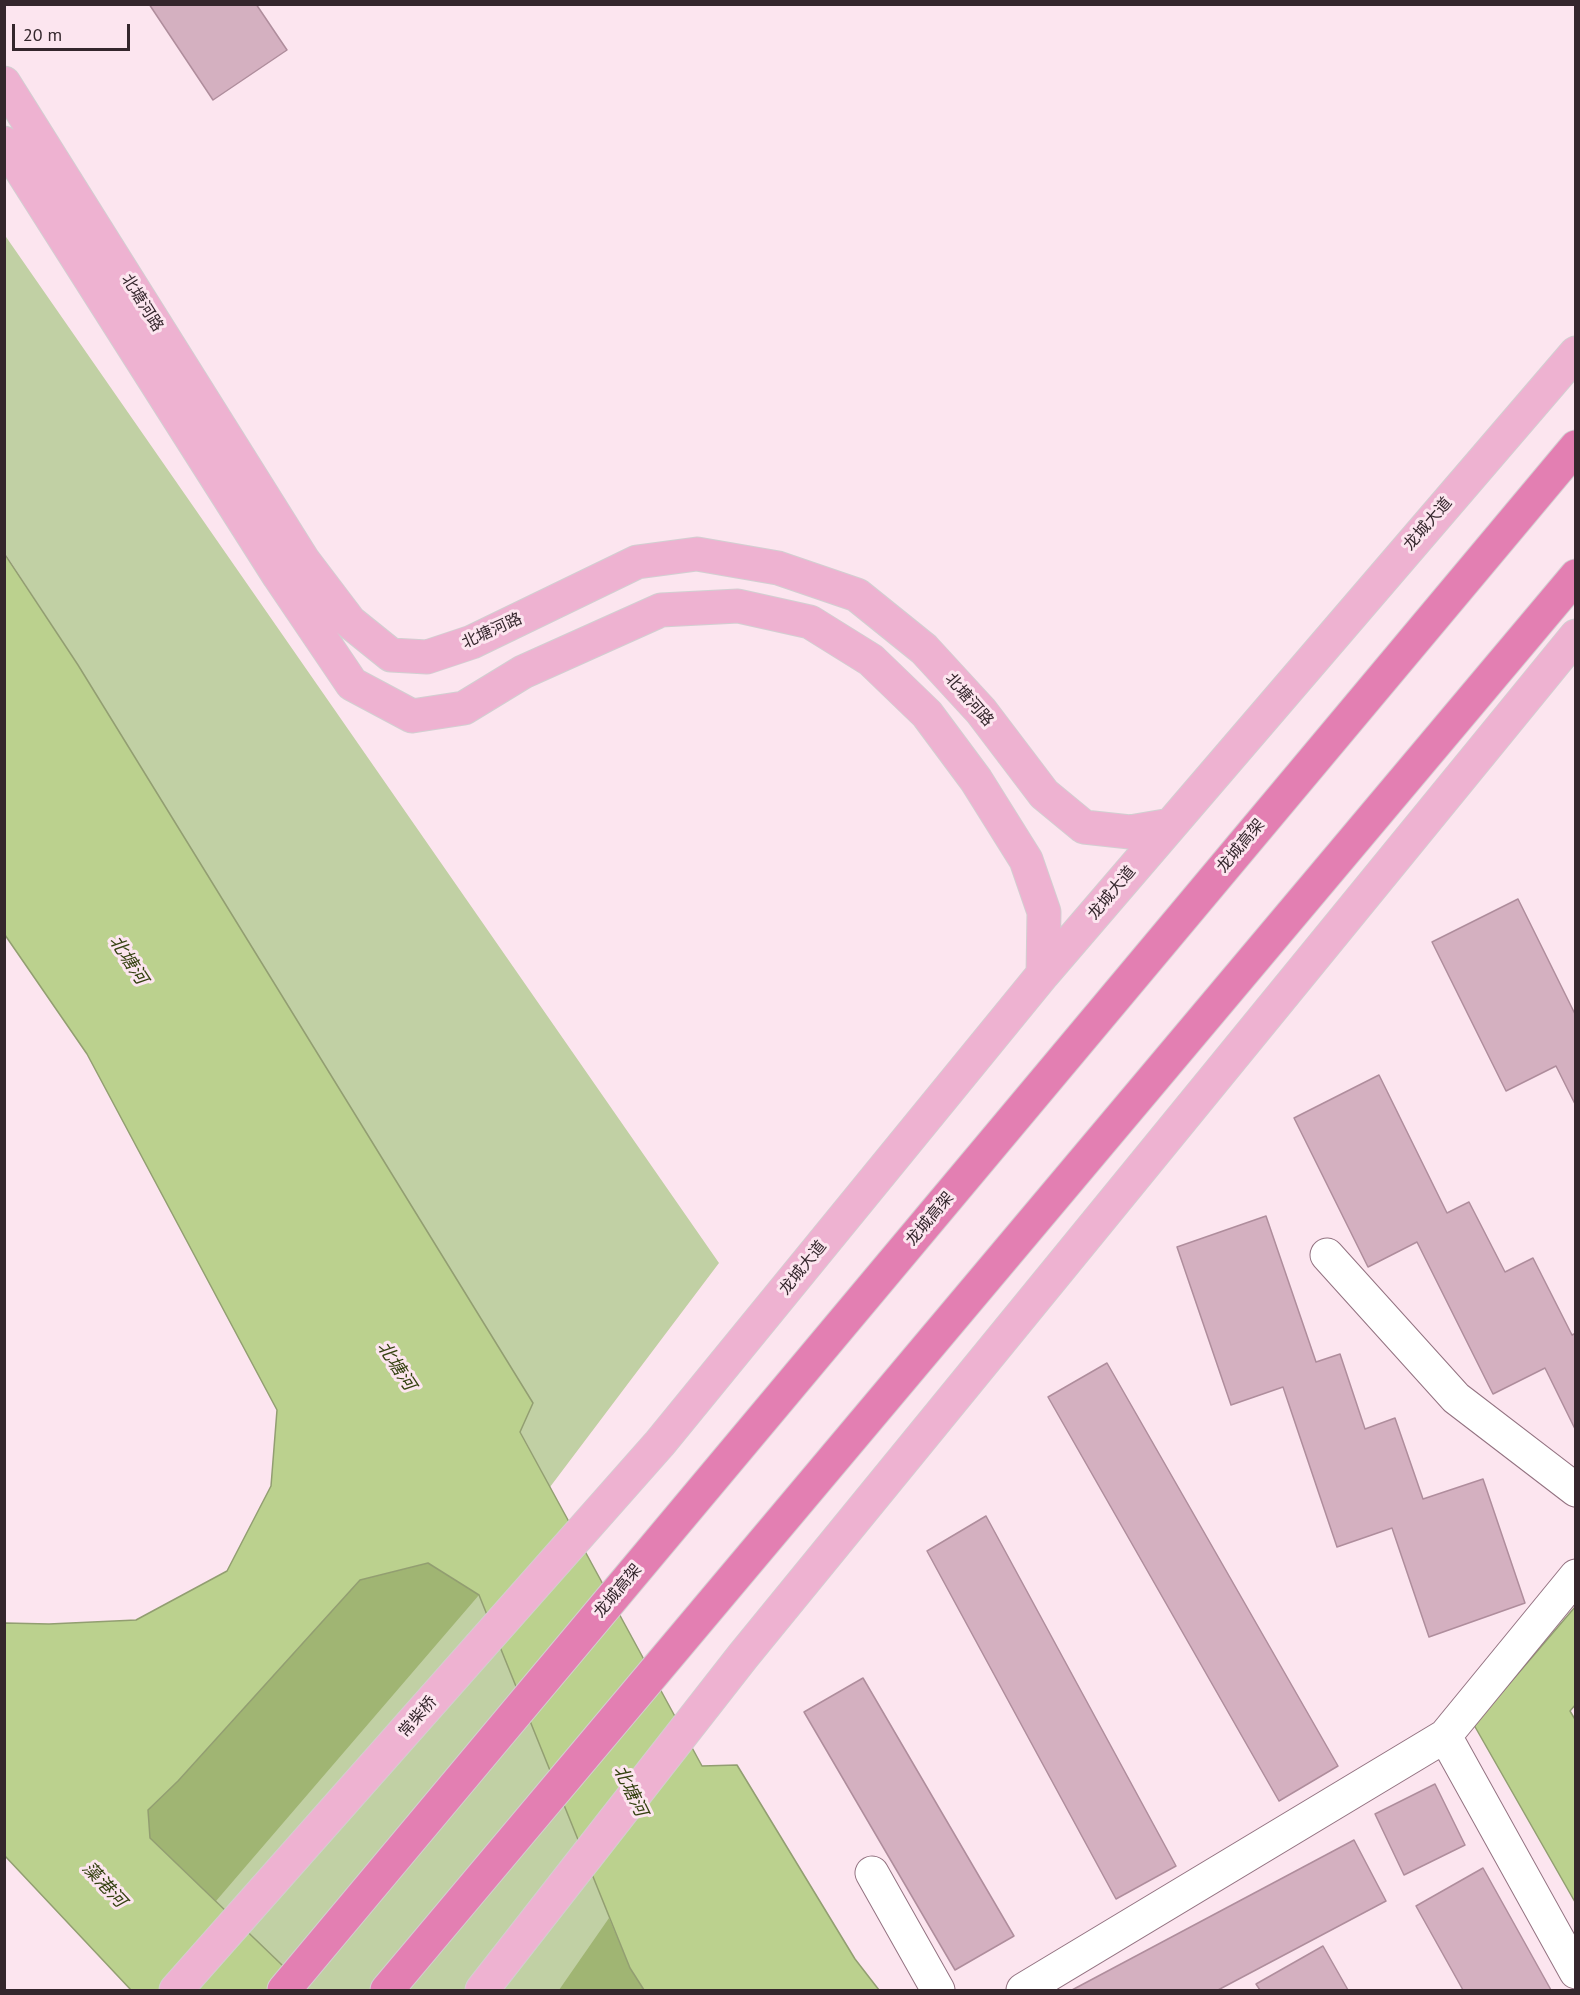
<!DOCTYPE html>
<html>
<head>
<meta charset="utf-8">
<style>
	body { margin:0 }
	#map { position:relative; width:1580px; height:1995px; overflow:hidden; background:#fce5ef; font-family:"PT Sans",sans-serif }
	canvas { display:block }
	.frame { position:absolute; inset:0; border:6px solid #34262c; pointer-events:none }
	.scale { position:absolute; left:12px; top:24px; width:118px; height:27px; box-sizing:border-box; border:3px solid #34262c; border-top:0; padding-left:8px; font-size:18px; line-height:21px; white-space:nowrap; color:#34262c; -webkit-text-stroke:4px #fce5ef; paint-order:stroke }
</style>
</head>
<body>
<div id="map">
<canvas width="1580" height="1995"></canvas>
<div class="frame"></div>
<div class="scale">20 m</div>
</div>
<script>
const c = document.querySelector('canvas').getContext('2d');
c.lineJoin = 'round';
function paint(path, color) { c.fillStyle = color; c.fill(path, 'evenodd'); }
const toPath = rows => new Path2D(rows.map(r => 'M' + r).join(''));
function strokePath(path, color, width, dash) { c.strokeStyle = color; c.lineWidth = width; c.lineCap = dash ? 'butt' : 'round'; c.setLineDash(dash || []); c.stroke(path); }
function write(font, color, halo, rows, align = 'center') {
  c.font = font + ' "PT Sans","Noto Sans SC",sans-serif'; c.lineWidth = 6; c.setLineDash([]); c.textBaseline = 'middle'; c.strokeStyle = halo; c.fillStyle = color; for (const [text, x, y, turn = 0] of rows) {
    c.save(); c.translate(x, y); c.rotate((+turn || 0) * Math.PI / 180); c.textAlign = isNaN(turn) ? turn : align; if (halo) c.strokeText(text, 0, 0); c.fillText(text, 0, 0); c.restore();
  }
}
const green = toPath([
	[4,234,719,1263,550,1487,520,1431,533,1403,78,665,5,553],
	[479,1595,630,1968,644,1990,308,1990,150,1838,148,1810,178,1781]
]);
const forest = toPath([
	[428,1563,479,1595,216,1901,150,1838,148,1810,178,1781,360,1580],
	[609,1918,630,1968,644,1990,559,1990]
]);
const water = toPath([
	[4,553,78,665,533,1403,520,1432,702,1766,737,1765,855,1959,879,1990,644,1990,630,1968,479,1595,428,1563,360,1580,178,1781,148,1810,150,1838,308,1990,131,1990,5,1856,5,1623,49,1624,136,1620,227,1571,271,1486,277,1410,87,1054,5,935,4,553],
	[1575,1607,1576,1704,1570,1711,1576,1721,1575,1902,1474,1725,1575,1607]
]);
const building = toPath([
	[149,4,256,4,287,50,213,100,149,4],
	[1518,899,1576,1016,1576,1106,1556,1066,1506,1091,1432,942,1518,899],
	[1379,1075,1447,1213,1469,1202,1505,1272,1533,1258,1572,1335,1576,1333,1576,1431,1545,1368,1493,1394,1417,1242,1368,1267,1294,1118,1379,1075],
	[1266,1216,1316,1362,1340,1354,1365,1429,1395,1418,1423,1499,1483,1479,1525,1603,1429,1637,1392,1528,1337,1547,1283,1387,1231,1405,1177,1247,1266,1216],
	[1107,1363,1338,1766,1279,1801,1048,1397,1107,1363],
	[986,1516,1176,1866,1116,1899,927,1551,986,1516],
	[863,1678,1014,1936,955,1970,804,1712,863,1678],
	[1435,1784,1465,1845,1404,1875,1375,1814,1435,1784],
	[1354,1840,1386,1901,1218,1990,1072,1990,1354,1840],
	[1483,1868,1551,1990,1463,1990,1416,1906,1483,1868],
	[1323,1946,1348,1990,1260,1990,1256,1984,1323,1946]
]);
const minor = toPath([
	[1327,1255,1456,1398,1576,1490],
	[1445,1736,1576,1972],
	[872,1873,938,1990],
	[1023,1990,1445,1736,1576,1576]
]);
const major = toPath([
	[4,83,303,560,350,622,391,655,427,657,472,642,637,562,697,554,778,568,857,595,924,649,981,711,1044,794,1084,827,1130,832,1171,825],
	[4,143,279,576,352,684,412,716,464,708,523,672,661,610,738,606,810,622,871,660,927,714,976,780,1026,860,1044,912,1043,974],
	[176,1990,660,1443,1043,974,1576,353],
	[482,1990,743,1656,1576,636]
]);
const highway = toPath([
	[284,1990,1576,447],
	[387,1990,1576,576]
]);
const streetNames = [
	["北塘河路",142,303,58],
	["龙城大道",1428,524,-49],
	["北塘河路",492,631,-24],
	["北塘河路",969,700,49],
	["龙城高架",1241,846,-50],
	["龙城大道",1112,893,-50],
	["龙城高架",930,1219,-50],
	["龙城大道",803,1268,-51],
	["龙城高架",618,1591,-50],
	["常柴桥",418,1717,-49]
];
const waterNames = [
	["北塘河",128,960,57],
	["北塘河",396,1366,57],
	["北塘河",630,1791,64],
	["藻港河",104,1885,47]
];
paint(green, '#c1d0a4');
paint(forest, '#a0b573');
paint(water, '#bbd18e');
strokePath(water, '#929e71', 1.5);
paint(building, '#d4b0c0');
strokePath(building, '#af8d9c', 1.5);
strokePath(minor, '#937281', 35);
strokePath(major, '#d2cfd1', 35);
strokePath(highway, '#d2cfd1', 35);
strokePath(minor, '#fff', 33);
strokePath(major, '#eeb2d1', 33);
strokePath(highway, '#e37fb2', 33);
write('16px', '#34262c', '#fce5ef', streetNames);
write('italic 18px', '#344110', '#fce5ef', waterNames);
</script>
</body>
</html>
